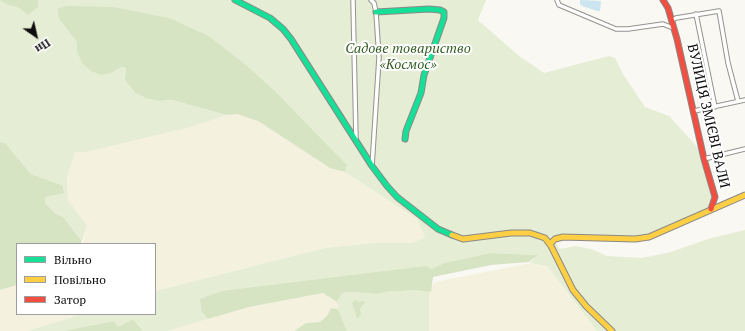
<!DOCTYPE html>
<html>
<head>
<meta charset="utf-8">
<style>
	body { margin:0 }
	#map { position:relative; width:745px; height:331px; overflow:hidden; background:#faf8f2; font-family:"PT Serif",serif }
	canvas { display:block }
	.legend { position:absolute; left:16px; top:243px; width:140px; height:72px; box-sizing:border-box; background:#fff; border:1px solid #9e9e9e; margin:0; padding:5px 7px; list-style:none; font-size:12px; color:#0d0d0d }
	.legend li { display:flex; align-items:center; gap:8px; height:20px }
	.legend b { width:20px; border:1px solid #9e9e9e }
	.north { position:absolute; left:16px; top:16px; width:40px; height:40px; -webkit-text-stroke:3px #fff; paint-order:stroke; rotate:146deg; font-size:11px; font-weight:700; line-height:16px; text-align:center; color:#0d0d0d }
	.north::after { content:''; display:block; margin:auto; width:14px; height:18px; background:#0d0d0d; clip-path:polygon(50% 0,100% 100%,50% 72%,0 100%) }
</style>
</head>
<body>
<div id="map">
<canvas width="745" height="331"></canvas>
<ul class="legend">
<li><b style="height:5px;background:#16e098"></b>Вільно</li>
<li><b style="height:5px;background:#ffcf43"></b>Повільно</li>
<li><b style="height:5px;background:#f24e42"></b>Затор</li>
</ul>
<div class="north">Пн</div>
</div>
<script>
const c = document.querySelector('canvas').getContext('2d');
c.lineJoin = 'round';
function paint(path, color) { c.fillStyle = color; c.fill(path, 'evenodd'); }
const toPath = rows => new Path2D(rows.map(r => 'M' + r).join(''));
function strokePath(path, color, width, dash) { c.strokeStyle = color; c.lineWidth = width; c.lineCap = dash ? 'butt' : 'round'; c.setLineDash(dash || []); c.stroke(path); }
function write(font, color, halo, rows, align = 'center') {
  c.font = font + ' "PT Serif",serif'; c.lineWidth = 4; c.setLineDash([]); c.textBaseline = 'middle'; c.strokeStyle = halo; c.fillStyle = color; for (const [text, x, y, turn = 0] of rows) {
    c.save(); c.translate(x, y); c.rotate((+turn || 0) * Math.PI / 180); c.textAlign = isNaN(turn) ? turn : align; if (halo) c.strokeText(text, 0, 0); c.fillText(text, 0, 0); c.restore();
  }
}
const farmland = toPath([
	[237,113,258,121,330,168,345,172,417,219,425,237,412,243,373,243,325,248,155,291,155,244,83,244,87,226,68,200,67,177,75,152,86,152],
	[530,263,547,266,597,331,429,331,429,289,435,282],
	[17,285,17,314,83,314,27,331,0,331,0,290],
	[323,293,337,302,338,309,331,308,327,316,320,322,306,323,294,331,167,331,249,307]
]);
const green = toPath([
	[0,0,486,0,478,20,519,56,544,73,609,56,615,58,623,74,645,107,669,116,699,149,712,200,710,207,655,232,640,237,569,235,551,236,560,249,576,246,591,249,607,256,642,258,671,252,708,239,745,230,745,331,597,331,547,266,530,263,537,255,490,253,444,263,431,269,202,312,208,319,167,331,143,331,133,319,118,327,114,321,63,331,27,331,83,314,155,314,155,291,325,248,373,243,412,243,425,237,417,219,345,172,347,165,275,91,245,64,209,36,170,18,115,7,57,9,59,19,77,42,77,51,111,73,122,67,126,68,125,74,159,101,172,100,227,115,190,127,86,152,75,152,67,177,68,200,87,226,81,244,81,240,63,217,56,214,45,203,45,197,62,185,31,174,5,143,0,142],
	[429,289,429,331,347,331,338,309,337,302,342,293,350,292,378,294,385,292],
	[357,301,364,305,360,309,356,315,354,307]
]);
const forest = toPath([
	[0,0,38,0,38,7,28,15,18,7,9,5],
	[67,6,115,7,170,18,209,36,245,64,275,91,347,165,345,172,330,168,258,121,237,114,227,115,172,100,159,101,146,98,136,93,129,85,125,79,126,68,122,67,111,73,101,75,91,71,82,63,77,51,77,42,59,19,57,9],
	[0,142,5,143,31,174,62,185,64,193,45,197,45,203,56,214,63,217,81,240,81,244,17,244,17,285,0,290],
	[490,253,538,255,529,262,491,265,433,277,431,292,417,290,385,292,378,294,350,292,342,293,337,302,323,293,249,307,208,319,202,312,200,299,222,291,426,266,431,269,444,263],
	[355,300,359,302,364,301,365,303,360,309,361,315,357,318,352,303],
	[331,308,338,309,347,331,294,331,306,323,320,322,327,316],
	[133,319,143,331,63,331,114,321,118,327]
]);
const water = toPath([
	[580,0,601,1,600,11,597,11,582,6,580,4]
]);
const street = toPath([
	[353,0,356,139],
	[371,0,374,3,376,12,379,58,372,166],
	[557,0,559,5,616,29,628,29,663,24,673,28],
	[696,14,715,107],
	[672,20,676,18,719,11,728,63,738,101],
	[694,111,745,100],
	[704,159,745,149]
]);
const fast = toPath([
	[235,0,270,18,283,29,291,39,372,166,387,186,397,197,438,229,452,235],
	[376,12,429,9,440,10,444,12,444,18,424,75,421,93,406,131,405,139]
]);
const slow = toPath([
	[452,235,463,239,511,233,530,233,545,238,551,246,573,290,586,306,612,331],
	[550,244,555,239,563,237,635,239,649,237,745,195]
]);
const jam = toPath([
	[663,0,668,8,677,39,704,159,715,197,711,209]
]);
const parkNames = [
	["Садове товариство",408,49],
	["«Космос»",408,65]
];
const streetNames = [
	["ВУЛИЦЯ ЗМІЄВІ ВАЛИ",708,116,77]
];
paint(farmland, '#f5f1df');
paint(green, '#e5edd4');
paint(forest, '#d6e4c3');
paint(water, '#cbe6f1');
strokePath(street, '#949390', 5.5);
strokePath(fast, '#8a8987', 7);
strokePath(slow, '#8a8987', 7);
strokePath(jam, '#8a8987', 7);
strokePath(street, '#fefefd', 3.5);
strokePath(fast, '#16e098', 5);
strokePath(slow, '#ffcf43', 5);
strokePath(jam, '#f24e42', 5);
write('italic 14px', '#345d24', '#fff', parkNames);
write('14px', '#0d0d0d', '#fff', streetNames);
</script>
</body>
</html>
